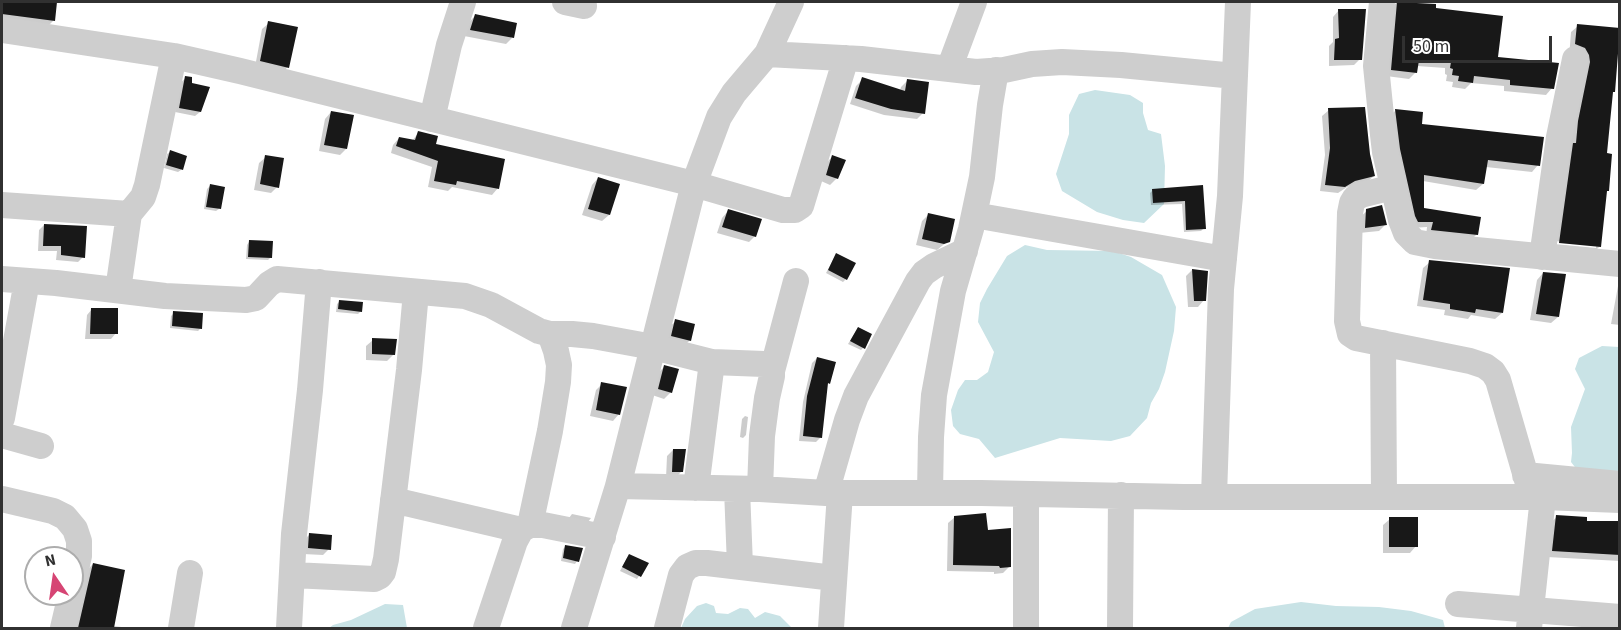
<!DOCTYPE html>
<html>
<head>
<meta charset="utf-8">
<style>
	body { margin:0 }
	#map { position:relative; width:1621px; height:630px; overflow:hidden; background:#fff; font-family:"Source Sans 3",sans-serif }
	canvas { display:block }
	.frame { position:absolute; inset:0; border:3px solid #313131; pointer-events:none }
	.north { position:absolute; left:24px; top:546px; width:60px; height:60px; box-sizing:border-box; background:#fff; border:2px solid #adadad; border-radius:50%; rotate:347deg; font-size:16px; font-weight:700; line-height:24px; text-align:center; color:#313131 }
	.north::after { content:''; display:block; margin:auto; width:21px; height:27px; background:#d64574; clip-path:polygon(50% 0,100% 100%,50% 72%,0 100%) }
	.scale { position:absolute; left:1402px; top:36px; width:150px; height:27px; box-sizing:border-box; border:3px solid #313131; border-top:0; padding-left:8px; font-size:18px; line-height:21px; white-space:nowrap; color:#313131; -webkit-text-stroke:4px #fff; paint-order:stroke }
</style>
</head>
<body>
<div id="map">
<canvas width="1621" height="630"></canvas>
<div class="frame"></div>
<div class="north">N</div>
<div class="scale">50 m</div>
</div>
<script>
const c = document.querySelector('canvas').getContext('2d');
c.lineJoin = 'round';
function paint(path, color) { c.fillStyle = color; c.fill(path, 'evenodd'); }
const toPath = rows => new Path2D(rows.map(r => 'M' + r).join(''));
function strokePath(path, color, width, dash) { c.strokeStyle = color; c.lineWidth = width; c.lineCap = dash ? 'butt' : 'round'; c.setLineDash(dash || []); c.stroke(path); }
const water = toPath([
	[1095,90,1130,95,1143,103,1143,113,1148,130,1161,134,1165,166,1164,204,1144,223,1123,220,1097,212,1062,191,1056,174,1069,134,1069,115,1079,94],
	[1025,245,1047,250,1113,251,1131,257,1162,275,1176,307,1174,331,1165,372,1159,389,1151,403,1147,418,1130,436,1111,441,1060,438,995,458,979,439,960,434,953,426,951,410,958,390,965,380,977,380,988,372,994,352,978,322,980,303,987,289,1007,256],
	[1602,346,1619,347,1619,477,1578,471,1571,462,1572,453,1571,427,1585,389,1575,369,1579,358],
	[1301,602,1336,606,1379,607,1411,611,1443,620,1445,628,1228,628,1231,622,1255,609],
	[706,603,714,606,716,613,728,614,740,608,748,609,755,618,765,612,780,616,792,628,681,628,685,619,697,606],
	[385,604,403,605,407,628,329,628,333,625,351,620]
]);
const shadow = toPath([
	[2,2,56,2,53,21,48,26,2,21],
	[1397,2,1435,6,1434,9,1496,58,1552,88,1546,95,1504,91,1504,86,1471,83,1465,89,1452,87,1453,82,1446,81,1447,75,1445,74,1445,68,1417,66,1416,72,1409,79,1386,76,1391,8],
	[1339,10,1360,59,1354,65,1329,66,1329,46,1333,42,1333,17],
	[475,16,512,38,506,44,464,36,469,22],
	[269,23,288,67,281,73,255,67,262,29],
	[1578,26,1611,94,1605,155,1605,193,1600,246,1593,253,1554,249,1554,244,1596,248,1596,245,1555,241,1571,32],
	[186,78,190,85,200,112,195,116,175,112,181,82],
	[863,79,900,91,901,87,907,81,923,113,917,119,884,115,850,104,856,86],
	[1329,110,1369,154,1374,176,1367,182,1347,187,1338,193,1320,191,1325,155,1322,116],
	[1396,110,1420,125,1538,165,1532,172,1486,167,1483,184,1476,190,1423,181,1422,209,1477,234,1470,241,1426,236,1427,227,1412,228,1390,116],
	[331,112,346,149,340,155,319,151,325,119],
	[419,132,434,145,498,188,492,195,452,187,448,191,428,187,432,167,391,153,393,145,399,138,412,141],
	[170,152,185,157,181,170,178,172,164,168,167,154],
	[833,156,837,178,830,185,821,181,826,163],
	[266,157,277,187,271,193,254,190,259,163],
	[598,178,609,215,602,221,582,215,592,185],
	[210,186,219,209,216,211,204,209,207,189],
	[1201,187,1204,228,1201,231,1184,232,1182,204,1151,205,1150,193,1153,190],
	[728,211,755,236,749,242,717,233,722,218],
	[1367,211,1385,225,1379,231,1359,233,1360,217],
	[929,214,948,241,937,250,916,245,922,221],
	[44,225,83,257,78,262,56,260,57,251,38,251,39,230],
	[249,242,271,257,268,260,246,259,247,245],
	[834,258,846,279,843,282,826,273],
	[1430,262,1502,313,1495,319,1471,315,1468,319,1444,315,1445,310,1417,306,1423,268],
	[1192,270,1204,300,1198,307,1188,307,1186,276],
	[1543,273,1558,317,1551,323,1530,320,1537,280],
	[1620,284,1620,325,1611,324,1618,286],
	[340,301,361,311,358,314,336,312,337,304],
	[92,309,116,333,111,339,85,339,87,315],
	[174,313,201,328,198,331,170,328,171,316],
	[676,321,690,340,683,347,666,342,669,327],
	[858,328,863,348,861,350,848,344],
	[373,340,394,354,387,361,366,360,366,346],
	[817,358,829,383,826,385,820,438,816,442,799,441,803,402,812,363],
	[664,367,671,392,664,399,652,395,658,373],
	[602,384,619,414,613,421,590,416,596,390],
	[745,416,748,417,746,435,743,438,740,437,742,419],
	[673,450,681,472,675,478,666,478,667,456],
	[572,514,591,518,588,522,569,518],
	[955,517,987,532,1010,566,1003,573,994,574,994,572,947,571,948,523],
	[1557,517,1585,522,1620,523,1620,561,1547,557,1550,523],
	[1390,519,1416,546,1410,553,1383,553,1383,525],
	[310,534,329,549,323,555,303,554,303,541],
	[566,546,577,561,575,564,561,561,563,549],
	[627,558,647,564,637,579,620,571],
	[93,564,113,626,130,628,75,628,88,569]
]);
const building = toPath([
	[2,2,57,2,55,21,2,14],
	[1397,2,1436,4,1436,8,1503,16,1498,57,1559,63,1554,89,1510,85,1510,80,1474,76,1473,83,1458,81,1459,76,1452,75,1453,69,1450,68,1451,62,1419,60,1417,73,1391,70],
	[1338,9,1366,9,1362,60,1334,60,1335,39,1339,38],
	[475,14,517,23,514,38,470,30],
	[268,21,298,27,289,68,260,61],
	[1577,24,1620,28,1615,92,1613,92,1607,153,1612,154,1609,191,1607,191,1601,247,1559,243,1573,143,1576,143,1578,121,1590,62,1589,55,1585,48,1575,44],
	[185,76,192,77,192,83,210,87,201,112,179,108],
	[862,77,905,91,907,79,929,82,925,114,891,109,855,98],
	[1365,107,1370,154,1375,176,1355,181,1345,187,1325,185,1330,148,1328,108],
	[1395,109,1423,112,1422,124,1544,137,1540,166,1488,160,1484,184,1424,175,1424,208,1481,217,1478,235,1431,230,1433,222,1418,222,1415,216,1400,149],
	[331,111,354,115,347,149,324,145],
	[418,131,438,136,436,144,505,159,499,189,457,181,456,185,434,181,438,161,396,146,399,137,415,140],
	[170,150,187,156,183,170,166,165],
	[265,155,284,158,279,188,260,184],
	[832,155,846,160,838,179,826,175],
	[598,177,620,184,610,215,588,209],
	[210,184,225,187,221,209,206,207],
	[1203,185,1206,229,1186,230,1185,201,1153,203,1152,189],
	[1382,205,1387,225,1365,228,1366,209],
	[728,209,762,219,756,237,722,227],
	[928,213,955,219,950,242,944,244,922,239],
	[44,224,87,226,85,258,61,255,61,246,43,246],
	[249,240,273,241,272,258,248,257],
	[836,253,856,263,847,280,828,270],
	[1429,260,1510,268,1503,313,1476,309,1475,313,1450,309,1450,304,1423,300],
	[1192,269,1208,271,1206,301,1194,301],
	[1543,272,1566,274,1559,317,1536,314],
	[339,300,363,302,362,312,338,309],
	[91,308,118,308,118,334,90,334],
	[173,311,203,313,202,329,172,326],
	[675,319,695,324,691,341,671,336],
	[858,327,872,334,865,349,850,341],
	[372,338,397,339,395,355,372,354],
	[817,357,836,362,830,384,828,383,822,438,803,436,807,396],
	[664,365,679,369,672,393,658,389],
	[601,382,627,387,620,415,596,410],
	[673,449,686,449,683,472,672,472],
	[986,513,988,530,1011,528,1011,567,1000,568,999,566,953,565,954,516],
	[1556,515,1587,517,1587,521,1620,521,1620,555,1552,551],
	[1389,517,1418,517,1418,547,1389,547],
	[309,533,332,535,331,550,308,548],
	[565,545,583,548,579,562,563,558],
	[629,554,649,563,641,577,622,567],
	[93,563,125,570,114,628,78,628]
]);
const minor = toPath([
	[565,2,584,6],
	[1382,2,1376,66,1383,135,1385,152,1401,220,1406,233,1415,242,1435,246,1620,264],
	[2,30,174,56,240,71,694,184,783,210,795,210,801,206,846,58],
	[767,54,861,59,976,72,1004,70,1032,64,1062,62,1121,65,1235,76],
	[949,69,974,2],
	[432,119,449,45,463,2],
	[1393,187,1361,195,1355,198,1352,203,1350,213,1347,321,1350,334,1356,338,1470,361,1485,366,1493,372,1498,380,1532,497],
	[2,205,129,214],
	[974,215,1224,259],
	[1542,257,1559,137,1575,59],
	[2,279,56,283,165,296,246,300,256,298,269,284,277,279,465,296,491,305,539,331,550,334,572,334,593,336,653,347,712,362,764,364,769,366,772,371,772,376,767,398,762,436,760,489],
	[118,290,129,214,143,197,147,185,174,56],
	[1383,343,1384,497],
	[772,371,796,281],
	[2,418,27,281],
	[2,435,41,446],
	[1525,475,1620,484],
	[618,486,760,489,826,493,981,493,1184,497,1543,497,1620,500],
	[696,488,712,362],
	[737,489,740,566],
	[826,493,847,420,856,396,918,281,924,273,934,266,965,251],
	[930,493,931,437,934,395,953,291,971,229,982,177,990,105,996,70],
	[1214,496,1221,289,1230,196,1238,2],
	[2,499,53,511,65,517,75,529,79,541,79,556,72,587],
	[393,500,521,530],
	[530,525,550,431,558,382,559,365,556,351,550,334],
	[293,575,374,579,380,576,383,572,386,559,409,370,416,292],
	[1458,604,1620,617],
	[63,628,71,594],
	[181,628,190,573],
	[289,628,294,534,310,390,319,282],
	[486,628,515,541,521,530,530,525,543,525,603,537],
	[574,628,618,486,694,184,719,117,734,93,767,54,791,2],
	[667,628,681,575,687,567,696,563,707,563,834,578],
	[831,628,840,493],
	[1026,628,1026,494],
	[1120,628,1121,495],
	[1529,628,1543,497]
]);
paint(water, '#c9e3e6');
paint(shadow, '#0003');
paint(building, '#181818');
strokePath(minor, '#cecece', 26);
</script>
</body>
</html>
